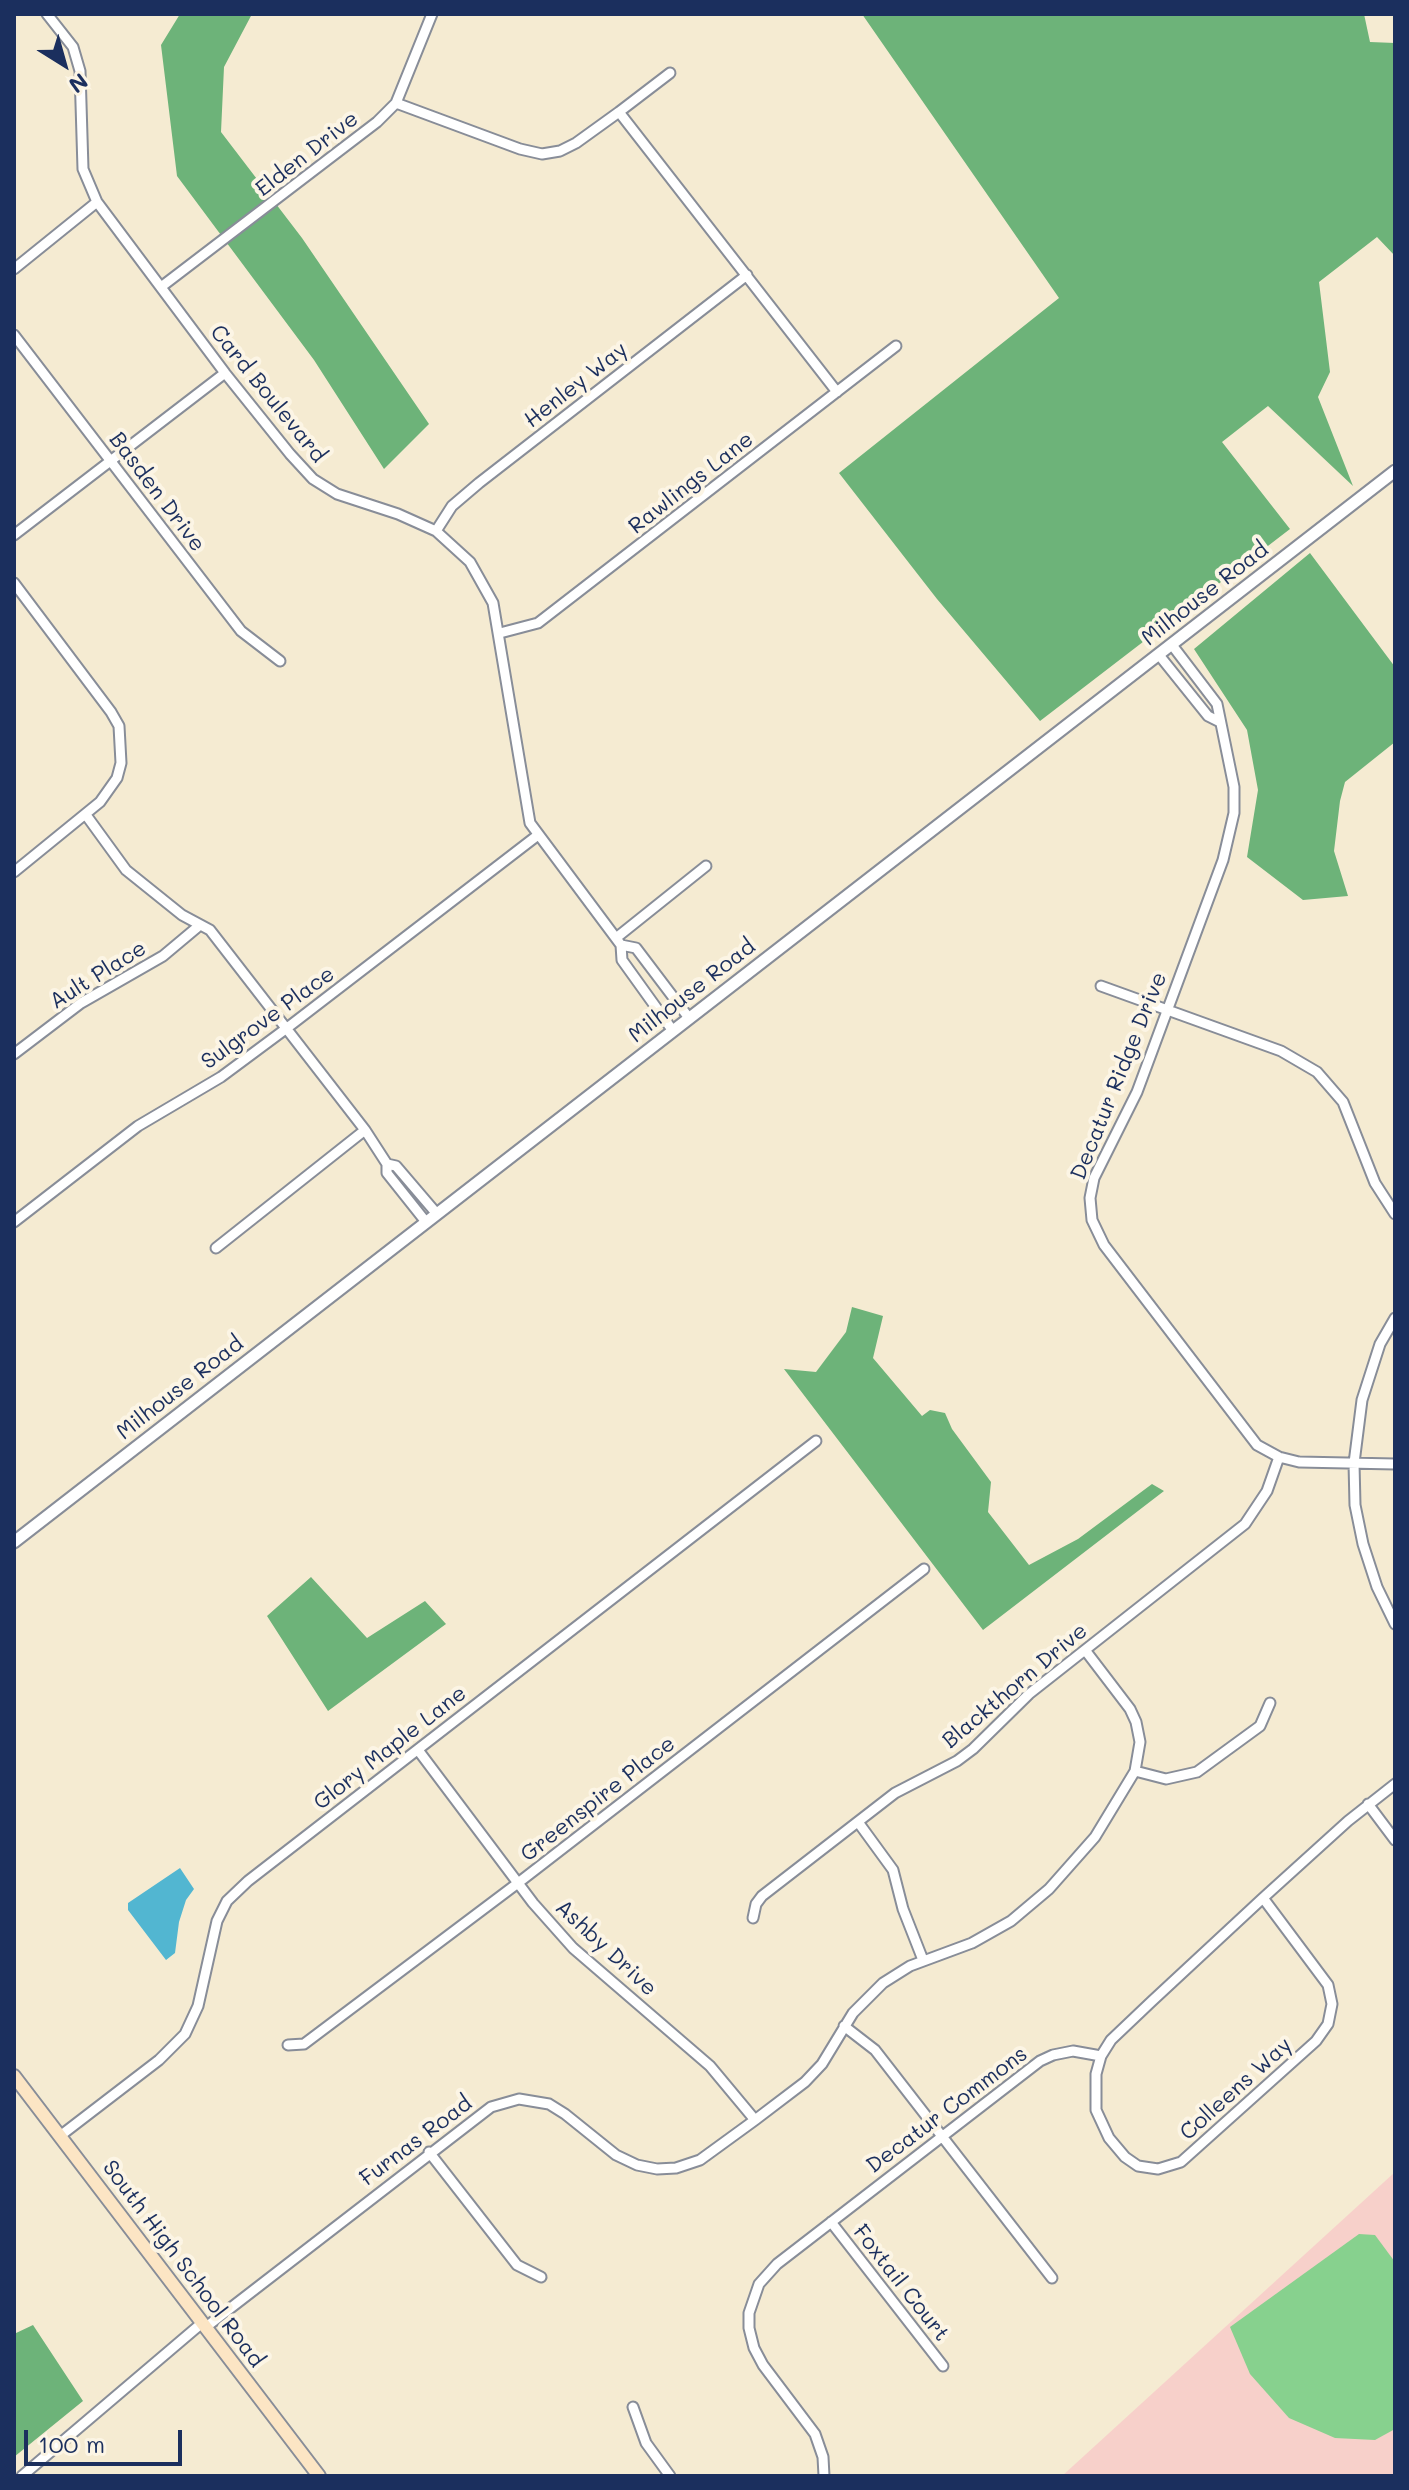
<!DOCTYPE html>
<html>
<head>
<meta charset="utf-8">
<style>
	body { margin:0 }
	#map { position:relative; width:1409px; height:2490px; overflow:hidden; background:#f5ebd2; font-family:Mali,sans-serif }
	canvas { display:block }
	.frame { position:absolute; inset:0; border:16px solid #1b2f5e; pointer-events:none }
	.north { position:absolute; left:24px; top:24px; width:80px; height:80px; -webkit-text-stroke:6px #fcf5e5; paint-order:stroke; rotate:143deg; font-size:22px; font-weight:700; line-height:32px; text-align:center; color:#1b2f5e }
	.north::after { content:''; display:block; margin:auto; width:28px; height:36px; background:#1b2f5e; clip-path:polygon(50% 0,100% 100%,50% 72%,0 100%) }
	.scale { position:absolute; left:24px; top:2430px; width:158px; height:36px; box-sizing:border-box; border:4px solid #1b2f5e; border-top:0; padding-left:10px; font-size:24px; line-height:28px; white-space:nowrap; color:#1b2f5e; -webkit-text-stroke:6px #fcf5e5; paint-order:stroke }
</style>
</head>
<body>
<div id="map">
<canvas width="1409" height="2490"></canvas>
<div class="frame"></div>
<div class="north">N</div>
<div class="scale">100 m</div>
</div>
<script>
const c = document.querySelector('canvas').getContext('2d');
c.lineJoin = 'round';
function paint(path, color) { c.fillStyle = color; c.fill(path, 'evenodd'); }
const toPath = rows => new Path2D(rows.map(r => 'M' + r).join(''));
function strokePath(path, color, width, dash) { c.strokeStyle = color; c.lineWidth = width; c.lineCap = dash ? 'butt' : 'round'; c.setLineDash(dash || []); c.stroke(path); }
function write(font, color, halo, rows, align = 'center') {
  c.font = font + ' Mali,sans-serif'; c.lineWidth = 8; c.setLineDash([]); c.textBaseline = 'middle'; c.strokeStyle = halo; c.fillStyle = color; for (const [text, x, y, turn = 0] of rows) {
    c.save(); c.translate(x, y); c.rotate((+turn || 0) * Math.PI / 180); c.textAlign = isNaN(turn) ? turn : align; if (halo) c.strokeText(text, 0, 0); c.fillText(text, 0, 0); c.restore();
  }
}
const built = toPath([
	[1395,2172,1395,2476,1062,2476]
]);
const green = toPath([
	[1359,2234,1375,2235,1395,2262,1395,2429,1375,2440,1335,2438,1289,2418,1250,2374,1230,2327]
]);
const forest = toPath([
	[180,14,252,14,224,67,221,132,302,238,429,424,384,469,314,360,177,176,161,45],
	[862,14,1364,14,1370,42,1395,43,1395,256,1377,237,1319,282,1330,372,1318,397,1353,486,1268,406,1222,442,1290,529,1040,721,937,599,839,473,1059,298],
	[1310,553,1395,667,1395,742,1345,782,1340,801,1334,851,1348,896,1303,900,1247,857,1258,790,1247,730,1194,649],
	[852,1307,883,1316,873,1358,922,1416,930,1410,945,1413,952,1429,991,1482,988,1512,1029,1565,1078,1539,1152,1484,1164,1491,983,1630,784,1369,816,1372,846,1332],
	[311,1577,367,1638,425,1601,446,1624,328,1711,267,1616],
	[33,2325,83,2401,14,2457,14,2334]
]);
const water = toPath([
	[180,1868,194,1889,186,1900,179,1922,175,1953,166,1960,128,1910,128,1903]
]);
const minor = toPath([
	[47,14,73,47,80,71,83,169,97,202,225,373,290,454,313,479,337,494,398,514,436,531,470,562,493,603,530,823,621,945,622,960,673,1031],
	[396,103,520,149,542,154,560,151,576,143,619,112,837,392],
	[619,112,670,73],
	[14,269,97,202],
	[161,287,377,122,396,103,432,14],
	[14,335,241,631,280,661],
	[436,531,452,506,479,483,747,275],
	[14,535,225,373],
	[14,583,111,712,119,726,121,763,117,778,100,802,14,872],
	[500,633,538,623,896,346],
	[1172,645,1217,704,1234,787,1234,813,1223,860,1137,1092,1094,1178,1090,1198,1092,1220,1104,1245,1257,1445,1279,1457,1299,1462,1395,1464],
	[1159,655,1208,716,1220,722],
	[86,815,126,870,182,915,210,930,365,1130,387,1164],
	[616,938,706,866],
	[621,945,636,948,689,1018],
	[1101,986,1281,1051,1317,1072,1343,1102,1375,1183,1395,1214],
	[14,1054,81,1003,163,956,200,925],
	[14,1222,138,1126,221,1077,287,1028,538,835],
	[426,1222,387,1173,387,1164,396,1166,437,1214],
	[216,1248,365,1130],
	[1395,1318,1380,1344,1362,1400,1354,1463,1355,1505,1363,1544,1377,1587,1395,1624],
	[418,1750,533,1903,573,1948,710,2066,755,2120],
	[1135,1771,1166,1779,1197,1772,1260,1726,1270,1703],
	[1368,1804,1395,1840],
	[858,1822,893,1870,903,1909,923,1960],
	[1263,1898,1328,1985,1332,2004,1328,2024,1316,2041,1181,2162,1158,2169,1138,2166,1125,2157,1109,2138,1096,2110,1096,2074,1101,2056,1111,2040,1151,2002,1263,1898,1348,1821,1395,1784],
	[753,1918,756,1904,762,1896,895,1793,957,1761,973,1749,1029,1694,1245,1524,1267,1491,1279,1457],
	[844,2026,875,2050,1052,2278],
	[288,2045,304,2044,518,1883,924,1569],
	[60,2136,159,2060,185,2034,198,2006,217,1921,227,1901,248,1881,816,1441],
	[429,2152,517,2265,541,2277],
	[831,2222,943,2366],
	[206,2327,491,2107,519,2099,549,2104,565,2114,616,2155,637,2165,657,2169,676,2168,700,2160,755,2120,805,2082,822,2064,853,2013,883,1983,910,1966,972,1943,1011,1921,1049,1889,1095,1837,1135,1771,1140,1742,1136,1722,1130,1709,1085,1650],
	[633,2407,646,2443,670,2476],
	[22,2476,202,2323],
	[824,2476,823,2457,815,2434,763,2365,754,2348,749,2328,749,2313,759,2284,777,2264,1040,2061,1053,2055,1073,2051,1101,2056]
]);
const tertiary = toPath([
	[14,1542,1395,471]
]);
const secondary = toPath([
	[14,2076,319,2476]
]);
const streetNames = [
	["Elden Drive",307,154,-38],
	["Henley Way",576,385,-38],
	["Card Boulevard",268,394,51],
	["Rawlings Lane",691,483,-38],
	["Basden Drive",157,492,53],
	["Milhouse Road",1205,594,-38],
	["Ault Place",98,975,-32],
	["Milhouse Road",692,991,-38],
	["Sulgrove Place",268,1018,-36],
	["Decatur Ridge Drive",1119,1076,-68],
	["Milhouse Road",180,1388,-38],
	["Blackthorn Drive",1015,1686,-40],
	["Glory Maple Lane",390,1748,-38],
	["Greenspire Place",598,1799,-38],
	["Ashby Drive",606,1948,43],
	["Colleens Way",1236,2089,-42],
	["Decatur Commons",947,2110,-37],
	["Furnas Road",416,2141,-37],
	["South High School Road",183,2264,53],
	["Foxtail Court",901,2283,52]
];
paint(built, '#f7d0ca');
paint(green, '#87d18e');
paint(forest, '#6db379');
paint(water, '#52b6d1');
strokePath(minor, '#888d98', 13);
strokePath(tertiary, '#888d98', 15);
strokePath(secondary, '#888d98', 16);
strokePath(minor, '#fff', 9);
strokePath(tertiary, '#fff', 11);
strokePath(secondary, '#fce5c4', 12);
write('22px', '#1b2f5e', '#fcf5e5', streetNames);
</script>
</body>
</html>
